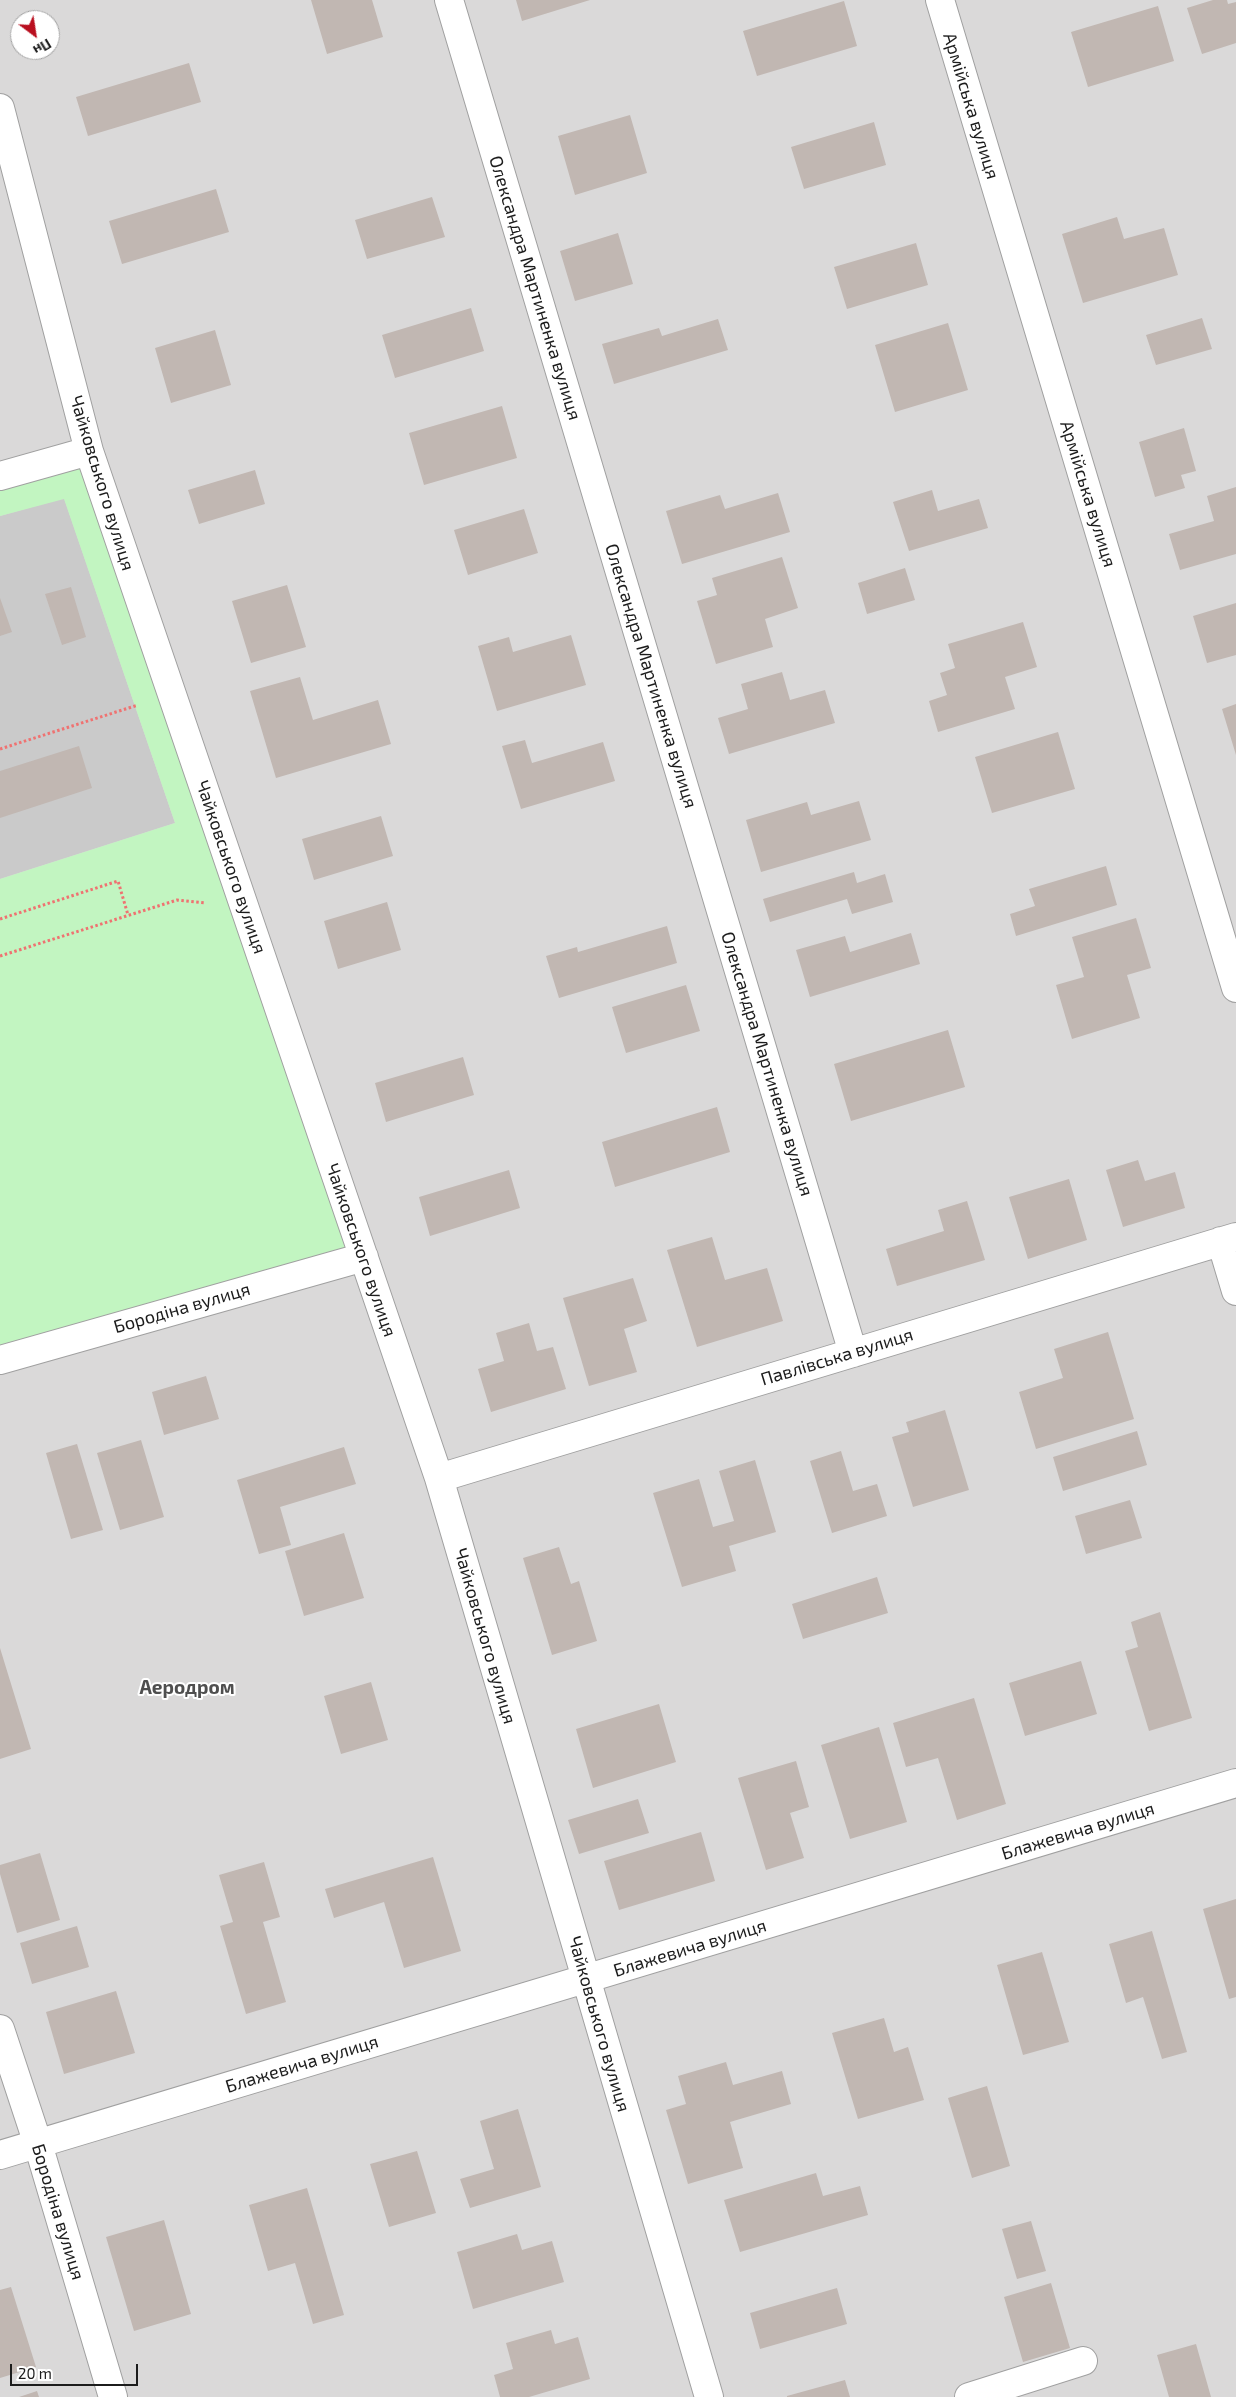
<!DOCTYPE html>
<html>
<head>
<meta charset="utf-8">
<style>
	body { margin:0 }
	#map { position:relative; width:1236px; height:2397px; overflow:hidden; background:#ede8e2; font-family:"Exo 2",sans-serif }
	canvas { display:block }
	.north { position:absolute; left:10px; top:10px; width:50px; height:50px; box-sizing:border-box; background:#fff; border:1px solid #a4a4a4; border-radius:50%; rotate:149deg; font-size:14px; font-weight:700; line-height:20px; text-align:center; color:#1c1c1c }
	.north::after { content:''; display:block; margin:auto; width:18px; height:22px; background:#b90f1f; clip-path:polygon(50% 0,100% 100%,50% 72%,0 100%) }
	.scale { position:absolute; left:10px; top:2364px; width:128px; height:22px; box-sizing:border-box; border:2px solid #1c1c1c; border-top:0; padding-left:6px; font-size:15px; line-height:18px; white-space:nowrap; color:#1c1c1c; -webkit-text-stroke:4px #fff; paint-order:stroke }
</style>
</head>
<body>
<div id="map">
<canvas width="1236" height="2397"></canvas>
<div class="north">Пн</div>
<div class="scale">20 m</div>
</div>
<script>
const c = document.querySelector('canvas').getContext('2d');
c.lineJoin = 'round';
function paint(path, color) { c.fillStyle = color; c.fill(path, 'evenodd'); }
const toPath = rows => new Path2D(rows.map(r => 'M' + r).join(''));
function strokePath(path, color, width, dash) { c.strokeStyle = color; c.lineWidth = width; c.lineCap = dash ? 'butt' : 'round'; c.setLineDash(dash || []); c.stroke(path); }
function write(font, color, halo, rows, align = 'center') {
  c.font = font + ' "Exo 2",sans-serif'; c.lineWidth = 4; c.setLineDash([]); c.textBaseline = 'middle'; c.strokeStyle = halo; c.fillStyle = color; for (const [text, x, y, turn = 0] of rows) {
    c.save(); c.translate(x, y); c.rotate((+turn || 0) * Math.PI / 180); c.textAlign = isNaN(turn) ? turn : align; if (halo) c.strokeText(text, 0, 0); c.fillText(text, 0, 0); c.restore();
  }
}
const residential = toPath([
	[0,0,1236,0,1236,2397,0,2397],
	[20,20,50,20,50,50,20,50]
]);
const religious = toPath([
	[64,498,175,823,0,879,0,516]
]);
const park = toPath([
	[80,464,346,1248,0,1345,0,879,175,823,64,499,0,516,0,487]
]);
const building = toPath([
	[311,0,372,0,383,37,327,54],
	[516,0,590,0,522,21],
	[1213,0,1227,0,1228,4,1236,2,1236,43,1202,54,1187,8],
	[844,1,857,46,757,76,743,31],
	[1158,6,1174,61,1088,87,1071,32],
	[189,63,201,102,88,136,76,97],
	[630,115,647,173,575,195,558,136],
	[874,122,886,165,804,189,791,147],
	[216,189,229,232,122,264,109,221],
	[432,197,445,237,367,259,355,220],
	[1117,217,1124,239,1164,228,1178,275,1083,303,1062,234],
	[618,233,633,284,575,301,560,251],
	[916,243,928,285,847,309,834,267],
	[471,308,484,351,395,378,382,335],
	[1202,318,1212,349,1156,365,1146,335],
	[718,319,728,350,614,384,602,344,659,328,662,336],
	[948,323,968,390,895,412,875,345],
	[215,330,231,385,171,403,155,348],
	[502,406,517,458,424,485,409,433],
	[1184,428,1196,471,1181,475,1185,488,1155,497,1139,442],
	[255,470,265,504,199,524,188,490],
	[1236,487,1236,554,1180,570,1169,534,1214,521,1207,496],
	[932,490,938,511,979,499,988,528,909,551,893,502],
	[778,493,790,532,682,564,666,511,720,495,725,509],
	[524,509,538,553,468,575,454,530],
	[782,557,798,608,765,619,773,647,716,664,697,601,717,595,712,578],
	[905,568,915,600,867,614,858,583],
	[287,585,306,647,251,663,232,601],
	[71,587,86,637,62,645,45,594],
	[0,598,12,632,0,636],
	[1236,603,1236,655,1207,663,1193,616],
	[1023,622,1037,667,1005,677,1015,709,938,732,929,701,947,695,940,673,955,668,948,644],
	[571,635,586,685,497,711,478,646,509,637,513,652],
	[782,672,790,700,825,690,835,723,729,754,718,718,748,709,741,684],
	[300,677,313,720,378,700,391,744,276,778,250,691],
	[1236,704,1236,755,1222,709],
	[1058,732,1075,789,992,813,975,757],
	[525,740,532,763,603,742,615,781,521,809,502,746],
	[79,746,92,788,0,818,0,771],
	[859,801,871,840,761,872,746,820,807,802,811,815],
	[381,816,393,856,314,880,302,839],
	[1106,866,1117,905,1016,936,1010,914,1035,906,1029,889],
	[854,872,857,883,885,874,893,902,852,914,847,899,770,922,763,899],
	[387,902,401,950,338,969,324,921],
	[1136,918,1151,968,1127,975,1140,1018,1072,1039,1056,985,1084,977,1072,937],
	[667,926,677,963,559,998,546,956,577,947,578,952],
	[911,933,920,964,810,997,796,950,845,936,850,952],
	[686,985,700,1031,626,1053,612,1007],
	[948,1030,965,1087,851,1121,834,1064],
	[463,1057,474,1095,386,1122,375,1083],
	[717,1107,730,1152,615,1187,602,1142],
	[1138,1160,1145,1181,1175,1172,1185,1208,1123,1227,1106,1170],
	[509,1170,520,1208,430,1236,419,1197],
	[1069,1179,1087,1240,1028,1259,1009,1197],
	[967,1201,985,1260,897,1286,886,1249,944,1231,938,1210],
	[712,1237,725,1280,767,1268,783,1321,697,1347,667,1250],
	[633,1278,647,1321,624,1329,637,1372,589,1386,563,1298],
	[529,1323,537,1351,553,1347,566,1389,491,1412,478,1369,504,1361,496,1333],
	[1108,1332,1134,1419,1036,1449,1019,1392,1063,1378,1054,1349],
	[206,1376,219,1419,164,1435,152,1392],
	[945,1410,969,1490,913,1507,892,1437,909,1432,906,1422],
	[1137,1431,1147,1465,1063,1491,1053,1457],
	[141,1440,164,1517,120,1530,97,1453],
	[77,1444,103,1530,71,1539,46,1453],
	[344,1447,356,1484,280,1507,291,1545,259,1554,237,1480],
	[841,1451,853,1491,877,1484,887,1516,832,1533,810,1461],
	[755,1460,776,1532,729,1546,736,1571,682,1587,653,1493,699,1479,713,1527,734,1521,719,1471],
	[1130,1500,1142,1538,1086,1554,1075,1516],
	[344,1533,364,1598,304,1616,285,1551],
	[559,1547,571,1584,579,1581,597,1641,552,1655,523,1558],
	[877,1577,888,1613,803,1639,792,1604],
	[1160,1612,1192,1718,1149,1731,1125,1651,1138,1647,1131,1622],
	[0,1648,31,1749,0,1759],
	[1081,1661,1097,1714,1025,1736,1009,1683],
	[371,1682,388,1740,341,1754,324,1696],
	[974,1698,1006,1804,957,1820,938,1758,906,1767,893,1723],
	[659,1704,676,1762,593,1788,576,1729],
	[879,1727,907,1822,850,1839,821,1745],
	[796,1761,809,1807,790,1813,804,1858,766,1870,738,1778],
	[638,1799,649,1833,579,1854,568,1820],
	[701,1832,715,1881,619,1910,604,1861],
	[40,1853,60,1920,17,1933,0,1874,0,1865],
	[433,1857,461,1951,404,1968,384,1902,334,1918,325,1889],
	[264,1862,280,1917,263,1922,286,2002,246,2014,220,1926,233,1922,219,1875],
	[1236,1899,1236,1997,1229,1999,1203,1909],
	[77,1926,89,1967,32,1984,20,1943],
	[1152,1931,1187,2052,1162,2059,1143,1997,1126,2003,1109,1944],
	[1042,1952,1069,2042,1023,2055,997,1965],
	[116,1991,135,2053,64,2074,46,2012],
	[884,2018,894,2052,908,2047,924,2100,858,2119,832,2033],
	[726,2062,733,2085,782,2071,791,2104,730,2122,743,2168,688,2184,666,2110,686,2104,678,2076],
	[987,2086,1010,2166,972,2178,948,2098],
	[518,2109,541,2187,470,2208,460,2179,494,2169,480,2121],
	[417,2151,436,2213,389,2227,370,2164],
	[816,2173,823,2196,860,2186,868,2215,740,2252,724,2200],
	[307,2188,344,2315,313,2324,295,2263,268,2271,249,2205],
	[164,2220,191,2314,134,2331,106,2237],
	[1031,2221,1046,2271,1017,2279,1002,2229],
	[517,2234,522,2250,552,2241,564,2282,473,2309,457,2252],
	[1051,2283,1070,2348,1023,2362,1004,2297],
	[11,2287,36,2367,0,2378,0,2290],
	[837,2288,847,2324,760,2349,750,2313],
	[551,2330,555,2344,578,2337,590,2379,529,2397,500,2397,494,2375,513,2369,506,2343],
	[1196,2344,1211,2397,1169,2397,1157,2355],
	[845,2380,850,2397,787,2397,787,2396],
	[37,2391,39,2397,19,2397]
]);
const path = toPath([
	[0,749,138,705],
	[0,919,118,881,128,915],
	[0,956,177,900,205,903]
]);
const minor = toPath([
	[449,0,853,1353],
	[940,0,1236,988],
	[0,108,89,451,439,1478,709,2397],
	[0,476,89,451],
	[1221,1241,1236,1291],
	[0,1360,364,1257],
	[439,1478,1236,1237],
	[0,2029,38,2144,113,2397],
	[0,2155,1236,1783],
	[969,2397,1083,2361]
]);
const streetNames = [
	["Армійська вулиця",971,106,73],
	["Олександра Мартиненка вулиця",535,288,73],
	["Чайковського вулиця",102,483,73],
	["Армійська вулиця",1088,494,73],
	["Олександра Мартиненка вулиця",651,676,73],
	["Чайковського вулиця",231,867,71],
	["Олександра Мартиненка вулиця",767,1064,73],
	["Чайковського вулиця",361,1250,71],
	["Бородіна вулиця",182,1308,-16],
	["Павлівська вулиця",837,1357,-17],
	["Чайковського вулиця",485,1636,74],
	["Блажевича вулиця",1078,1831,-17],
	["Блажевича вулиця",690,1948,-17],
	["Чайковського вулиця",599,2024,74],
	["Блажевича вулиця",302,2064,-17],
	["Бородіна вулиця",58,2212,73]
];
const neighbourhoodNames = [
	["Аеродром",187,1688]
];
paint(residential, '#dad9d9');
paint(religious, '#cacaca');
paint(park, '#c2f5c1');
paint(building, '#c1b7b2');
strokePath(minor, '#a0a0a0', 30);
strokePath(path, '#ef7271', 3, [2.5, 2.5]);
strokePath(minor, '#fff', 28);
write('18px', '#1c1c1c', '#fff', streetNames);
write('bold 19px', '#4f4f4f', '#fff', neighbourhoodNames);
</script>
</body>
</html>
